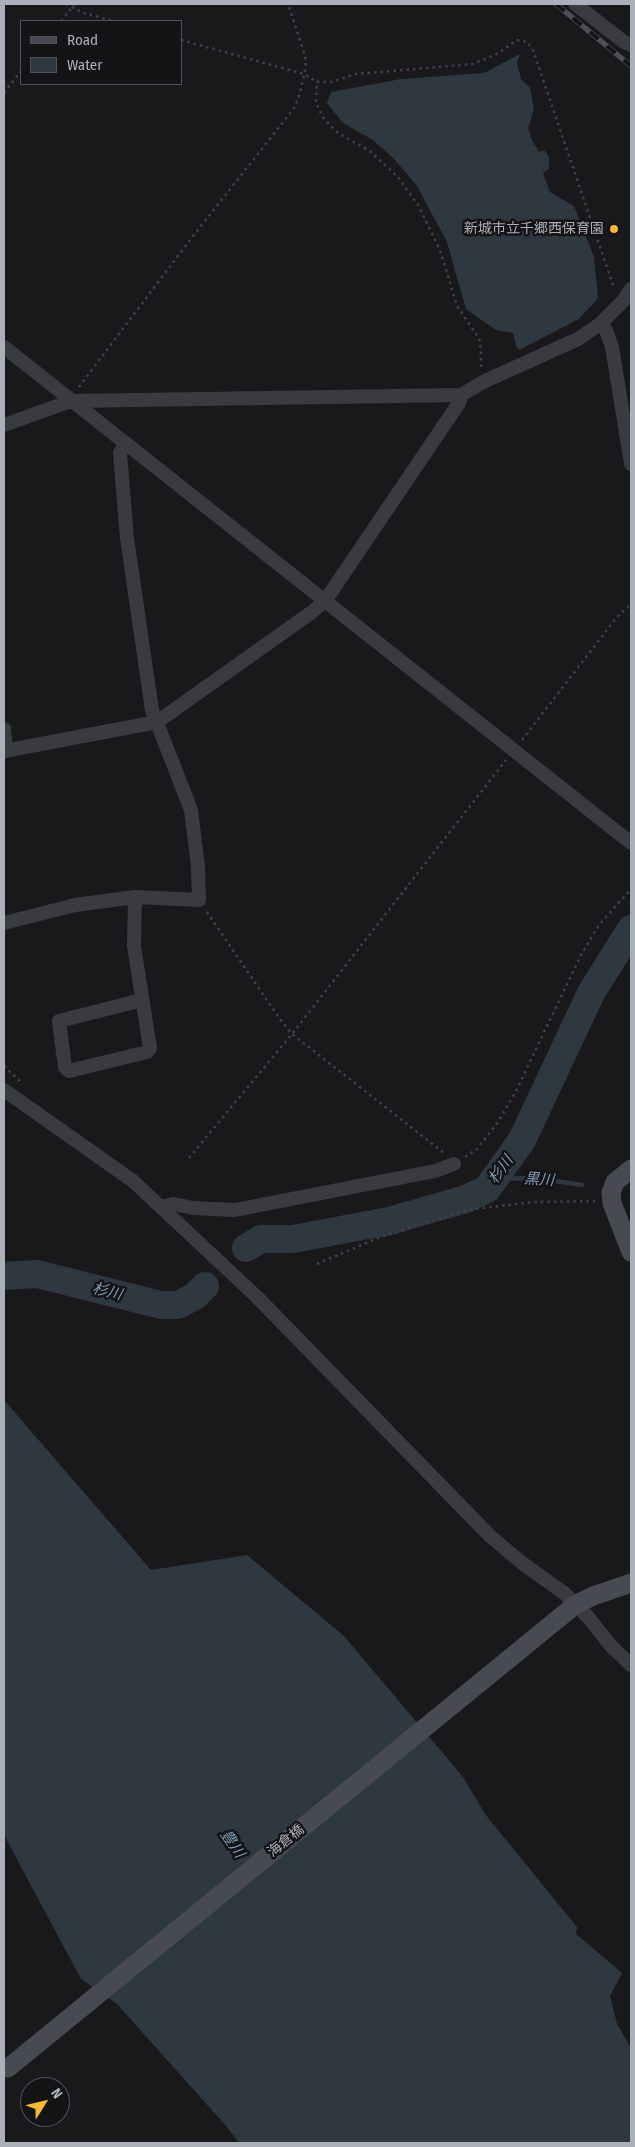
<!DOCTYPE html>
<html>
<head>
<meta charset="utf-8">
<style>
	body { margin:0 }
	#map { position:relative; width:635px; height:2147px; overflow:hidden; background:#19191c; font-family:"Fira Sans Condensed",sans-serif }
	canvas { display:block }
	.frame { position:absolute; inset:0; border:5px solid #abb0bb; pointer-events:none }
	.legend { position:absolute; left:20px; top:20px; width:162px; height:65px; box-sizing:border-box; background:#141417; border:1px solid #505259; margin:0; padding:6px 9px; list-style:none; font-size:15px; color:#abb0bb }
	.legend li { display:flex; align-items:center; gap:10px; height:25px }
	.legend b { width:25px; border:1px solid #505259 }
	.north { position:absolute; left:20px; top:2077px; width:50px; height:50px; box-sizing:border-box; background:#141417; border:1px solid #505259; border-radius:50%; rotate:54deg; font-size:14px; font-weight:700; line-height:20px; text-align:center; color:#abb0bb }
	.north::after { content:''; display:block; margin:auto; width:18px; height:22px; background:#f6b937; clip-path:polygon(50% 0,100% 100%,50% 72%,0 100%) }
</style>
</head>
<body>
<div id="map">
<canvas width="635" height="2147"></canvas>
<div class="frame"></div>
<ul class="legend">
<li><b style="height:6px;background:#484a51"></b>Road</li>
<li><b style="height:14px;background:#2e3840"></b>Water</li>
</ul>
<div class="north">N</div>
</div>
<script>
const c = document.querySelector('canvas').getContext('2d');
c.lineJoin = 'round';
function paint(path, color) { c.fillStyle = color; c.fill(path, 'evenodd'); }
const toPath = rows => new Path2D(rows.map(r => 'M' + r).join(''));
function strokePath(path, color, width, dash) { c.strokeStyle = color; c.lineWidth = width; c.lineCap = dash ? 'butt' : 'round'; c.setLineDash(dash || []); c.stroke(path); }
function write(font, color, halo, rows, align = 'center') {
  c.font = font + ' "Fira Sans Condensed","Noto Sans JP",sans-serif'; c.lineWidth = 5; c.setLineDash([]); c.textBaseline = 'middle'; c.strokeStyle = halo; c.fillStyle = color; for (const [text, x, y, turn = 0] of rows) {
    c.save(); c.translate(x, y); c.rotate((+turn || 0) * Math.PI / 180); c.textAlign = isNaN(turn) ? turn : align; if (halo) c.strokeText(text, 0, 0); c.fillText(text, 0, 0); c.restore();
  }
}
const water = toPath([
	[520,54,517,63,521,79,530,88,534,109,528,128,532,140,539,152,544,150,549,157,549,169,543,173,550,192,574,206,594,257,598,298,579,319,519,350,516,346,513,333,496,330,466,309,447,242,417,186,394,159,373,140,343,123,327,103,331,92,401,79,484,73],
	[4,1400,151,1570,247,1555,344,1636,463,1777,485,1814,577,1927,576,1934,622,1973,610,1996,617,2024,631,2048,631,2143,239,2143,227,2127,117,2004,81,1979,4,1835]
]);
const stream = toPath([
	[496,1179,534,1178,582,1185]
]);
const river = toPath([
	[246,1248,261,1239,293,1239,389,1221,466,1199,487,1189,522,1140,591,993,631,929],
	[4,1276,37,1274,161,1305,178,1305,195,1296,205,1286]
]);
const path = toPath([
	[66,4,84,13,113,21],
	[61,21,75,4],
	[181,40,304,74,317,82],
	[4,93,21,71],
	[481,367,481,350,479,338,457,306,440,250,418,205,397,176,371,152,338,133,324,119,316,103,317,82,331,82,356,74,473,64,497,54,517,40,527,42,533,50,614,288],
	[79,387,193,236,295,107,300,93,306,66,305,55,288,4],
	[522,740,617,617,631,604],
	[207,912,279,1018,292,1034,444,1153],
	[4,1066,23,1084],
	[465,1157,477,1149,498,1122,516,1091,580,957,599,925,631,889],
	[189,1158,292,1034,506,760],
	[317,1264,378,1238,466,1210,534,1202,596,1201]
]);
const street = toPath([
	[575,4,624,42,631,45],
	[600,324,606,330,612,347,631,464],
	[4,347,631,843],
	[4,425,71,401,461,395,485,381,578,339,600,324,623,301,631,289],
	[4,729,6,751],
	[4,751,157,722,312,612,325,601,459,403,461,395],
	[135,897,134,946,150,1048,147,1052,69,1071,65,1067,59,1021,142,1000],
	[4,923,75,905,135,897,199,900,198,867,191,810,152,710,127,538,120,453,125,444],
	[4,1090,133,1181,257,1297,490,1536,522,1563,564,1593,588,1617,611,1646,631,1665],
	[162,1207,173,1204,193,1208,235,1210,435,1171,454,1164]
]);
const secondary = toPath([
	[631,1169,615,1182,611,1193,612,1203,631,1252],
	[8,2068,575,1605,593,1596,631,1583]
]);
const rail = toPath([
	[556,4,631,66]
]);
const markers = [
	[614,229,5,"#f6b937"]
];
const poiNames = [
	["新城市立千郷西保育園",604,229]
];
const streetNames = [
	["海倉橋",286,1841,-39]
];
const waterNames = [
	["杉川",501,1170,-54],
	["黒川",539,1180,4],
	["杉川",107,1292,14],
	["豊川",232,1844,55]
];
paint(water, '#2e3840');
strokePath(stream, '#2e3840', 4.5);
strokePath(river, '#2e3840', 28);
strokePath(path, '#404248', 2.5, [2.5, 4]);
strokePath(street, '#3a3b41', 14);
strokePath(secondary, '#484a51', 19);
strokePath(rail, '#4d4f56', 5.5);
strokePath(rail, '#141417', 4, [11]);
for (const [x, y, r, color] of markers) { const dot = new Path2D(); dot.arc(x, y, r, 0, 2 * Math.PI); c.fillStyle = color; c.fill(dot); strokePath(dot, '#141417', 2); }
write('14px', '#abb0bb', '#141417', poiNames, 'right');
write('14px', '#abb0bb', '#141417', streetNames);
write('italic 15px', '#829db6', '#141417', waterNames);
</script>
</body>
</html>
